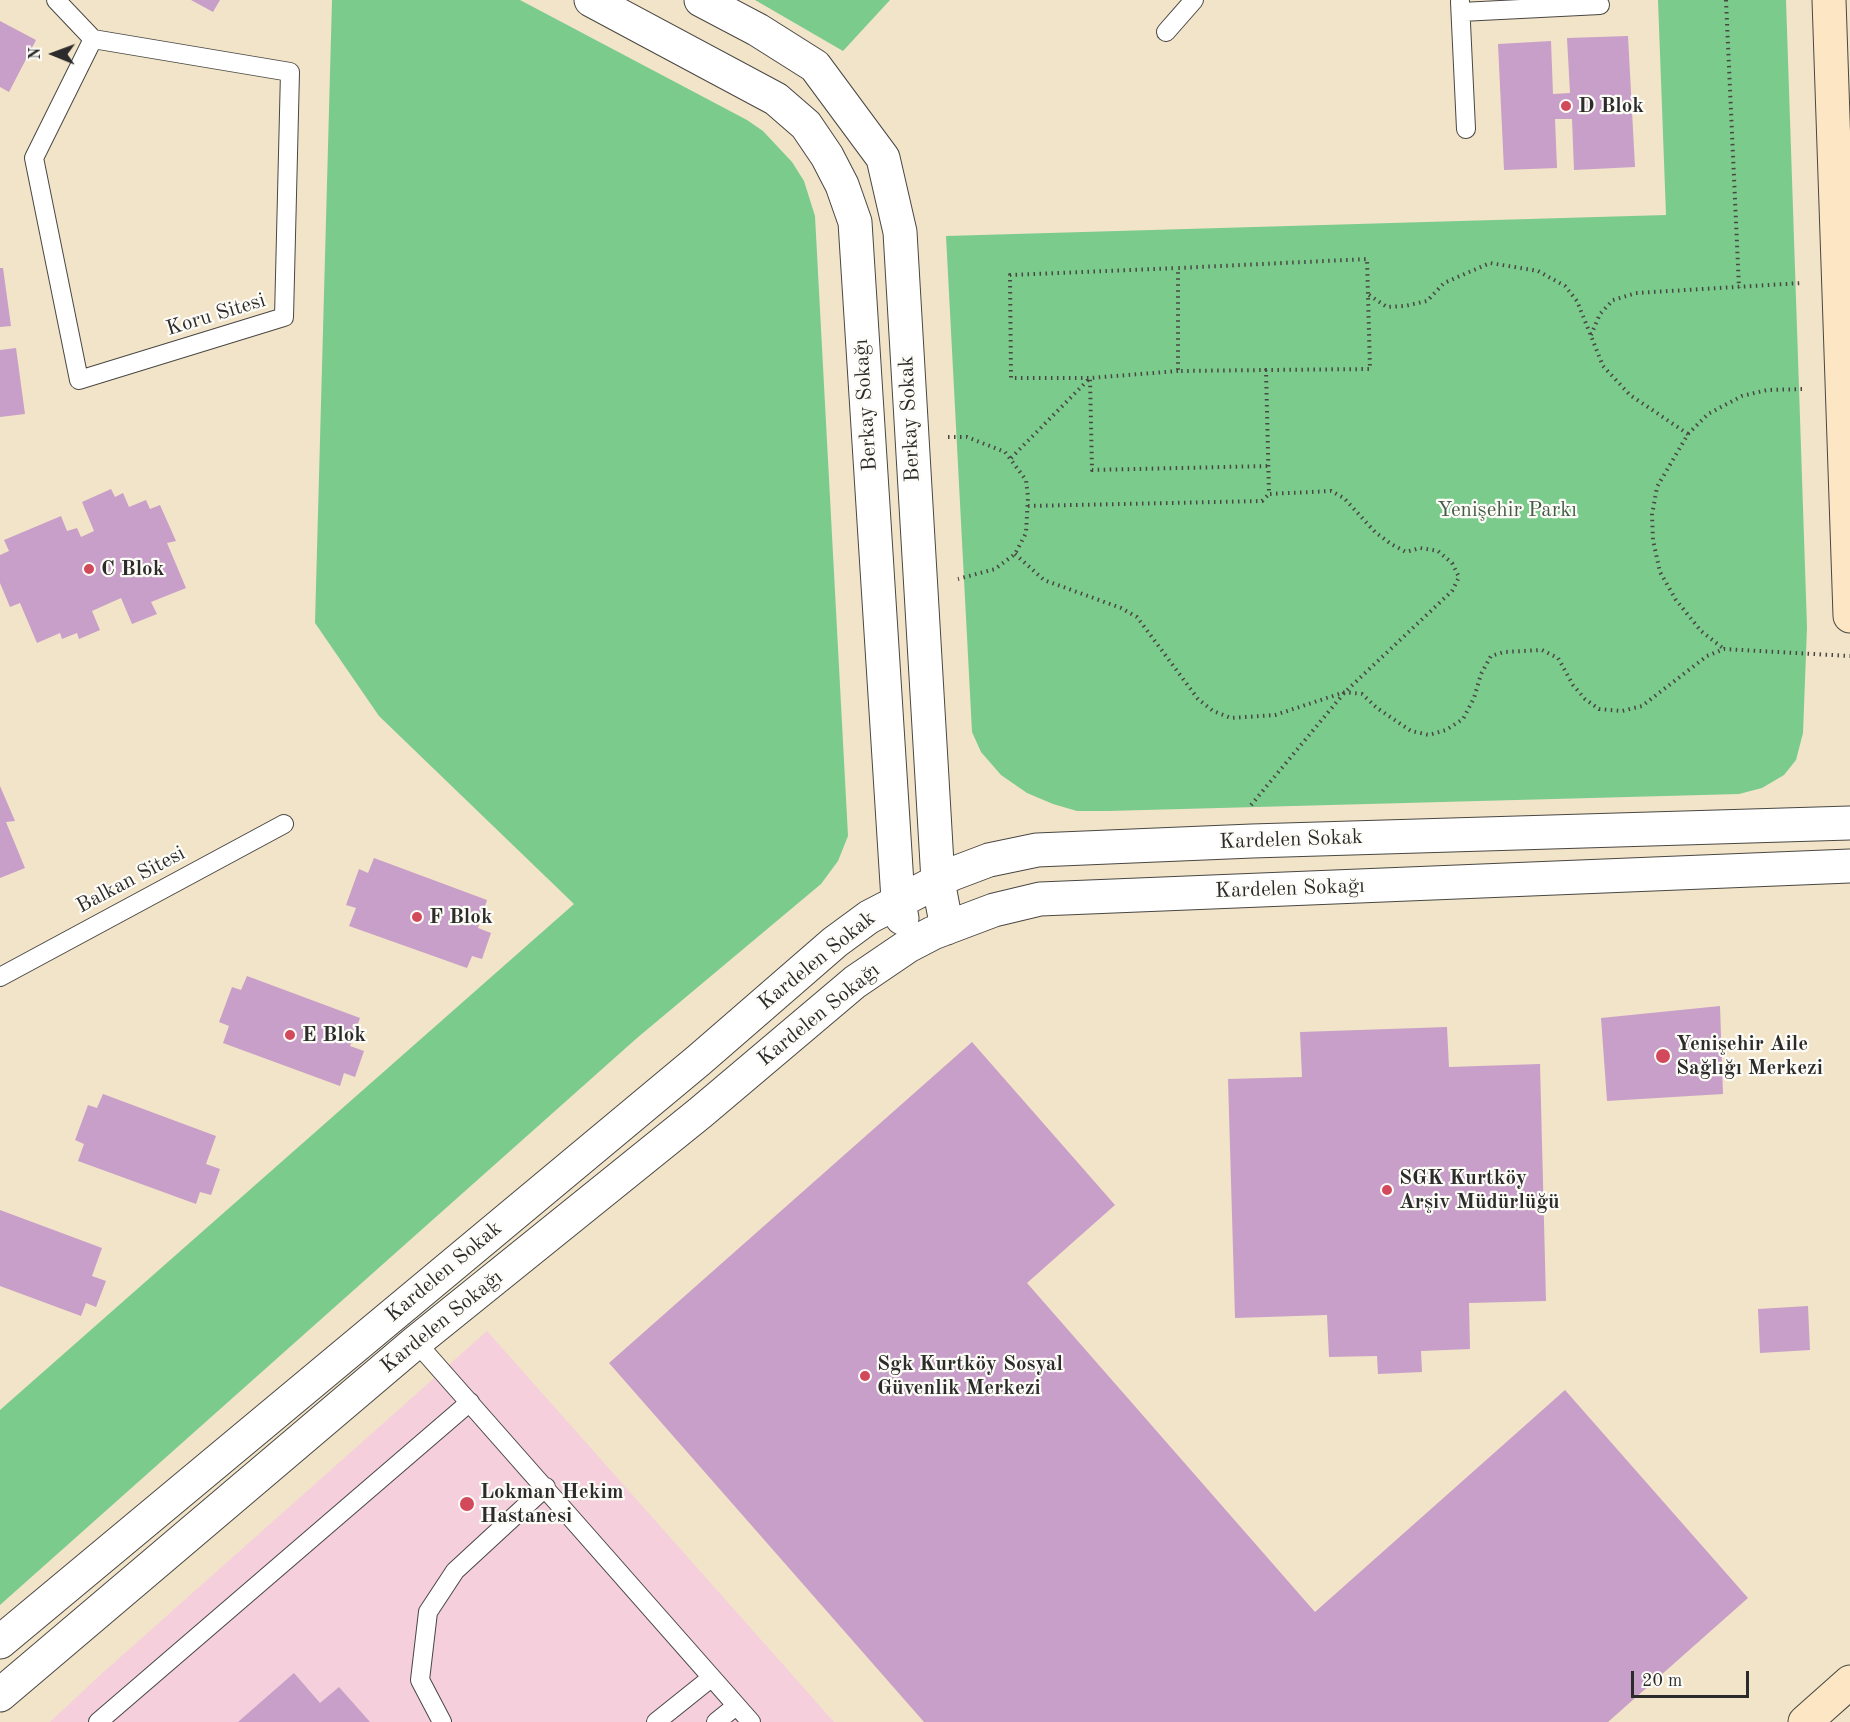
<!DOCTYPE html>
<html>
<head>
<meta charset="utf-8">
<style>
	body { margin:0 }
	#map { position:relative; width:1850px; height:1722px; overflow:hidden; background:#f2e4c8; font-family:"Old Standard TT",serif }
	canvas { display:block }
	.north { position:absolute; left:24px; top:24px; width:60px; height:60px; -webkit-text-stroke:4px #fdfcf7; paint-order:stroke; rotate:271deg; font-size:16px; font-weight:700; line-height:24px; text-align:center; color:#2b2b2b }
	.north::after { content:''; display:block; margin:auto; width:21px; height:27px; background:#2b2b2b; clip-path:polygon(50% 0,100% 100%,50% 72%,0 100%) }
	.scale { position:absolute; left:1631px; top:1671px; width:118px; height:27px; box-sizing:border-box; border:3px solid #2b2b2b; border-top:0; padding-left:8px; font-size:18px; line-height:21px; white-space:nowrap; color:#2b2b2b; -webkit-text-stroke:4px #fdfcf7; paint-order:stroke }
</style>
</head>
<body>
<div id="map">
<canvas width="1850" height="1722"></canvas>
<div class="north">N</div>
<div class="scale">20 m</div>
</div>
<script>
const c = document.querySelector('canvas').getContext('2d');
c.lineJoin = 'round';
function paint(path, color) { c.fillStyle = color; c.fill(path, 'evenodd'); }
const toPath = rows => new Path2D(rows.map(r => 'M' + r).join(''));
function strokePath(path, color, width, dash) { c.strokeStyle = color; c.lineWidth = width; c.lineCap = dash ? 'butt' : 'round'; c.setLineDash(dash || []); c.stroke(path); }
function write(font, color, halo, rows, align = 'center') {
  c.font = font + ' "Old Standard TT",serif'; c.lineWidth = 4.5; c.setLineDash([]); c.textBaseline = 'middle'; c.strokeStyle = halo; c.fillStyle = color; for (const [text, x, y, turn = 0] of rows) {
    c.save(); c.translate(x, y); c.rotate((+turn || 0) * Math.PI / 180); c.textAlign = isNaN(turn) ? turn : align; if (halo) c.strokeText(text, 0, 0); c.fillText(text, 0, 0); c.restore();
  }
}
const built = toPath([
	[487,1331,834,1722,50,1722,98,1677]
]);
const green = toPath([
	[332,0,520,0,747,120,763,131,792,162,804,181,815,216,848,836,838,861,821,884,637,1038,0,1605,0,1410,574,904,379,716,315,623],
	[755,0,890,0,843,51],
	[1658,0,1786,0,1807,627,1803,733,1796,760,1784,775,1762,788,1739,794,1108,811,1077,811,1053,804,1027,793,1001,775,981,752,972,732,946,236,1666,215]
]);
const building = toPath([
	[191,0,220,0,213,12],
	[0,21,36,40,9,92,0,87],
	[1628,36,1635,167,1574,170,1572,119,1555,119,1557,168,1504,170,1498,44,1551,41,1553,94,1570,93,1567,38],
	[0,268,3,268,11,326,0,327],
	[16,348,25,414,0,417,0,350],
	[111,489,115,497,123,493,129,507,146,500,150,509,160,505,176,541,167,543,186,588,151,602,157,614,132,624,121,598,92,611,100,630,79,639,77,633,62,639,60,633,37,643,20,603,10,607,0,583,0,555,9,551,4,540,61,516,67,531,77,528,81,537,94,531,82,502],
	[0,786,15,821,6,822,25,868,0,878],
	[374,858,487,900,478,928,491,933,482,959,472,956,467,968,349,926,356,908,346,905,359,869,368,873],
	[247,976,360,1018,350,1046,364,1051,355,1077,344,1073,340,1086,223,1043,229,1026,219,1022,232,987,241,990],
	[1720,1006,1723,1094,1607,1101,1601,1018],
	[1447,1027,1449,1067,1540,1064,1546,1301,1469,1303,1470,1349,1421,1351,1422,1372,1378,1374,1377,1356,1329,1357,1327,1315,1235,1318,1228,1079,1302,1077,1300,1032],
	[972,1042,1115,1205,1027,1283,1315,1612,1565,1390,1748,1598,1608,1722,924,1722,609,1363],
	[103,1094,216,1136,206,1164,220,1169,211,1195,200,1192,196,1204,78,1161,84,1144,75,1140,88,1105,97,1108],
	[0,1210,102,1248,92,1276,106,1281,96,1307,86,1303,81,1316,0,1286],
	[1808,1306,1810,1350,1760,1353,1758,1309],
	[294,1673,320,1703,339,1687,370,1722,238,1722]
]);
const path = toPath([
	[1726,0,1739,288],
	[1369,295,1387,307,1405,306,1427,301,1444,283,1490,263,1538,271,1565,286,1577,301,1603,366,1630,395,1688,434,1657,487,1652,515,1653,540,1660,572,1676,600,1701,631,1724,649],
	[1591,335,1600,314,1613,300,1636,293,1802,283],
	[1178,371,1090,378,1092,470,1268,466],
	[1688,434,1708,414,1742,396,1767,390,1805,389],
	[948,437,967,437,1005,452,1026,480,1028,497,1026,533,1015,554,995,569,958,579],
	[1011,458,1090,378,1011,378,1010,275,1177,268],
	[1028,506,1262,501,1269,494],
	[1015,554,1044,580,1121,608,1137,617,1198,699,1213,711,1231,718,1275,715,1345,692,1362,694,1377,708,1411,731,1429,735,1446,730,1463,719,1474,698,1481,674,1491,656,1504,652,1542,650,1558,658,1573,685,1585,699,1599,709,1622,711,1642,706,1707,656,1724,649,1850,656],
	[1251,805,1345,692,1452,591,1459,577,1452,563,1438,551,1420,548,1406,552,1391,544,1375,532,1344,498,1331,491,1269,494,1266,370,1370,369,1367,259,1178,268,1178,371,1266,370]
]);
const lane = toPath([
	[56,0,93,39,290,72,284,317,79,380,34,158,93,39],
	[1460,2,1466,129],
	[1461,12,1600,5],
	[1166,32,1194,0],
	[0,977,284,824],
	[416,1342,751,1722],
	[98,1722,470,1402],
	[442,1722,420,1680,428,1612,455,1571,546,1487],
	[656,1722,711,1678],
	[716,1722,736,1706]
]);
const street = toPath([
	[591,0,776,99,806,125,827,156,842,185,855,222,898,900,902,918],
	[701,0,758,30,815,66,883,158,900,232,938,881,947,928],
	[0,1642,699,1060,835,942,869,917,952,874,989,860,1037,850,1252,841,1850,823],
	[0,1695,416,1342,700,1113,855,982,908,946,933,933,994,910,1040,899,1850,866]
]);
const secondary = toPath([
	[1829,0,1850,616],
	[1805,1722,1850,1682]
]);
const markers = [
	[1566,106,6,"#d1495b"],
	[89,569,6,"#d1495b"],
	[417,917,6,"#d1495b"],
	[290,1035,6,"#d1495b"],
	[1663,1056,8,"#d1495b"],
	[1387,1190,6,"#d1495b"],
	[865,1376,6,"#d1495b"],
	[467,1504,8,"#d1495b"]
];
const poiNames = [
	["D Blok",1578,106],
	["C Blok",101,569],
	["F Blok",429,917],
	["E Blok",302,1035],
	["Yenişehir Aile",1676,1044],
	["Sağlığı Merkezi",1676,1068],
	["SGK Kurtköy",1399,1178],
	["Arşiv Müdürlüğü",1399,1202],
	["Sgk Kurtköy Sosyal",877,1364],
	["Güvenlik Merkezi",877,1388],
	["Lokman Hekim",480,1492],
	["Hastanesi",480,1516]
];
const streetNames = [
	["Koru Sitesi",216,315,-17],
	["Berkay Sokağı",866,405,-94],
	["Berkay Sokak",910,419,-93],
	["Kardelen Sokak",1291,840,-2],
	["Balkan Sitesi",131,880,-28],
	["Kardelen Sokağı",1290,889,-2],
	["Kardelen Sokak",817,961,-39],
	["Kardelen Sokağı",819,1015,-39],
	["Kardelen Sokak",444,1272,-40],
	["Kardelen Sokağı",442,1322,-39]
];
const parkNames = [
	["Yenişehir Parkı",1507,510]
];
paint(built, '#f5cfdb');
paint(green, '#7bcb8d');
paint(building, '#c89fc8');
strokePath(lane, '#494743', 20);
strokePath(street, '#494743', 35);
strokePath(secondary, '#494743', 35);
strokePath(path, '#494743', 4, [1.5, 4.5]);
strokePath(lane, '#fff', 18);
strokePath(street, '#fff', 33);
strokePath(secondary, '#fce6c4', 33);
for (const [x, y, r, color] of markers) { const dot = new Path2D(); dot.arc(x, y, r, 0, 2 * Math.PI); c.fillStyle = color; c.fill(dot); strokePath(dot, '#fdfcf7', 2); }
write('bold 21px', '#2b2b2b', '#fdfcf7', poiNames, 'left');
write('21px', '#2b2b2b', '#fdfcf7', streetNames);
write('21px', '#435b48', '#fdfcf7', parkNames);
</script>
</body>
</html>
